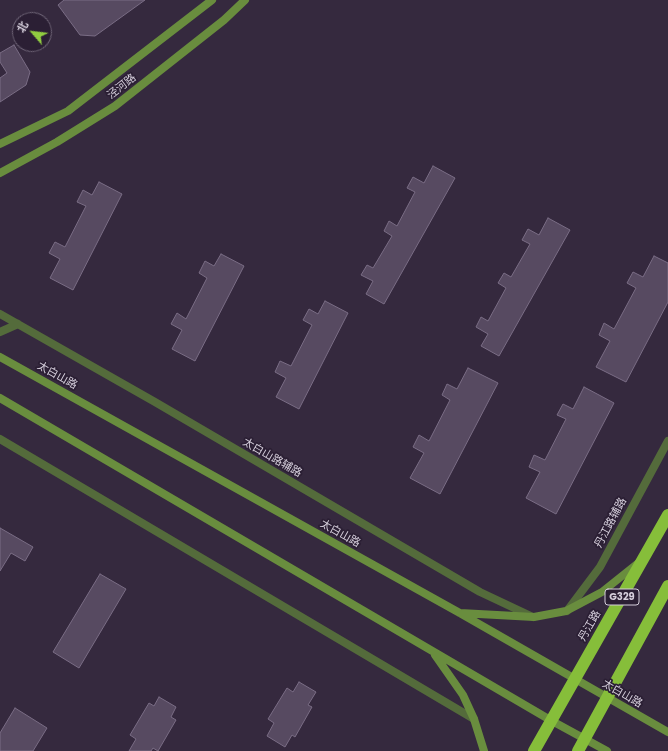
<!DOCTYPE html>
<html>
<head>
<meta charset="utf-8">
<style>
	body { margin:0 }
	#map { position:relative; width:668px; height:751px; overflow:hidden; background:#35293e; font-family:Poppins,"Noto Sans SC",sans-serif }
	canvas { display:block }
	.north { position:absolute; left:12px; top:12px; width:40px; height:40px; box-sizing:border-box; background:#2b1f34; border:1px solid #6f6577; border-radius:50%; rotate:298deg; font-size:11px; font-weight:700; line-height:16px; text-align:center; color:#d5cedb }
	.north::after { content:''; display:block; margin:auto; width:14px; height:18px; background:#91cd40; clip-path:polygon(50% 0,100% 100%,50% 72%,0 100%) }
</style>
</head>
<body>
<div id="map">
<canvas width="668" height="751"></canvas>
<div class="north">北</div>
</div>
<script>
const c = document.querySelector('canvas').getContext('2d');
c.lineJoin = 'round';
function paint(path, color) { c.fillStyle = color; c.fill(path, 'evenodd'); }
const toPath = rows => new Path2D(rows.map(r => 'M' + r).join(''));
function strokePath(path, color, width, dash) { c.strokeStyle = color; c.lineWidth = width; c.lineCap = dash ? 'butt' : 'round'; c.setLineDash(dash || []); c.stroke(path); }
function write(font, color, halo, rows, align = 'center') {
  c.font = font + ' Poppins,"Noto Sans SC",sans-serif'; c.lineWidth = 3.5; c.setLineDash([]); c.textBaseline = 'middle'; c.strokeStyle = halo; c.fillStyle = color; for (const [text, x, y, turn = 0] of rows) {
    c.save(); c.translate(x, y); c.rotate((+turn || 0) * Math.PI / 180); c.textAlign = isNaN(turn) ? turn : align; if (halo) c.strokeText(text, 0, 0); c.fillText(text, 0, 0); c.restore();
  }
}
const building = toPath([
	[64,0,145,0,95,36,80,35,58,5,64,0],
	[14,45,30,72,26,85,0,102,0,78,7,73,0,62,0,53,14,45],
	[433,166,455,178,384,304,366,294,373,281,361,275,367,265,373,268,392,236,384,231,389,221,397,226,415,192,407,188,413,177,424,183,433,166],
	[99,182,122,194,73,290,50,278,60,259,49,253,55,242,65,247,86,206,77,202,83,190,92,195,99,182],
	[548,218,570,230,499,356,481,346,488,334,476,327,481,317,488,321,506,288,498,283,504,273,511,277,530,244,522,240,528,229,539,235,548,218],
	[221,254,244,266,195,361,172,349,182,330,171,324,177,313,186,319,207,278,199,273,205,261,214,266,221,254],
	[654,256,668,263,668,302,626,382,596,367,610,341,599,335,604,323,614,329,636,288,627,283,633,272,643,277,654,256],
	[325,301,348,313,299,409,276,397,286,378,275,372,280,361,291,366,312,325,303,320,309,309,318,314,325,301],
	[468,368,498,383,440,494,410,478,424,453,413,447,419,435,429,441,450,400,442,395,447,384,457,389,468,368],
	[584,387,614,403,556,514,526,498,540,472,529,467,534,455,545,460,566,419,557,415,563,404,573,409,584,387],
	[0,528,33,547,25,561,11,553,0,571,0,528],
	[100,574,126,589,79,668,53,652,100,574],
	[299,682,316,692,308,705,312,707,295,737,292,735,285,747,267,736,274,723,268,719,287,688,293,692,299,682],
	[159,697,176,707,171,717,176,720,158,751,153,748,151,751,129,751,136,739,130,735,149,703,154,706,159,697],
	[15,708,47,728,33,751,0,751,0,733,15,708]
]);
const street = toPath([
	[0,314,155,402,480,592,533,617],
	[0,332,18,324],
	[0,439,474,719],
	[567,611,600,567,668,441]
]);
const secondary = toPath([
	[0,144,68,111,212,0],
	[0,173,57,142,115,106,224,20,245,0],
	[0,357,458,612,668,732],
	[0,398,552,721,607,751],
	[460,613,534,617,566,611,602,592,637,564],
	[435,655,463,695,474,719,484,751]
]);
const highway = toPath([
	[534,751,668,515],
	[578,751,668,586]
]);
const shields = [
	[622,597,34]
];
const shieldNames = [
	["G329",622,597]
];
const streetNames = [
	["泾河路",122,87,-38],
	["太白山路",57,376,29],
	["太白山路辅路",272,458,30],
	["丹江路辅路",611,523,-62],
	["太白山路",340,534,29],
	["丹江路",590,626,-60],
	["太白山路",622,694,30]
];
paint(building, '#574a61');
strokePath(building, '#7a6d85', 1);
strokePath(street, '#546b3b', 8);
strokePath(secondary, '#698d3e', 8);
strokePath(highway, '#86be3a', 12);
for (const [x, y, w] of shields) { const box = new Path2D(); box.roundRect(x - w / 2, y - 8, w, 16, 3); c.fillStyle = '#2b1f34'; c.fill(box); strokePath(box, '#d5cedb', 1); }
write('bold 10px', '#d5cedb', null, shieldNames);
write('11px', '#d5cedb', '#2b1f34', streetNames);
</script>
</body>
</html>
